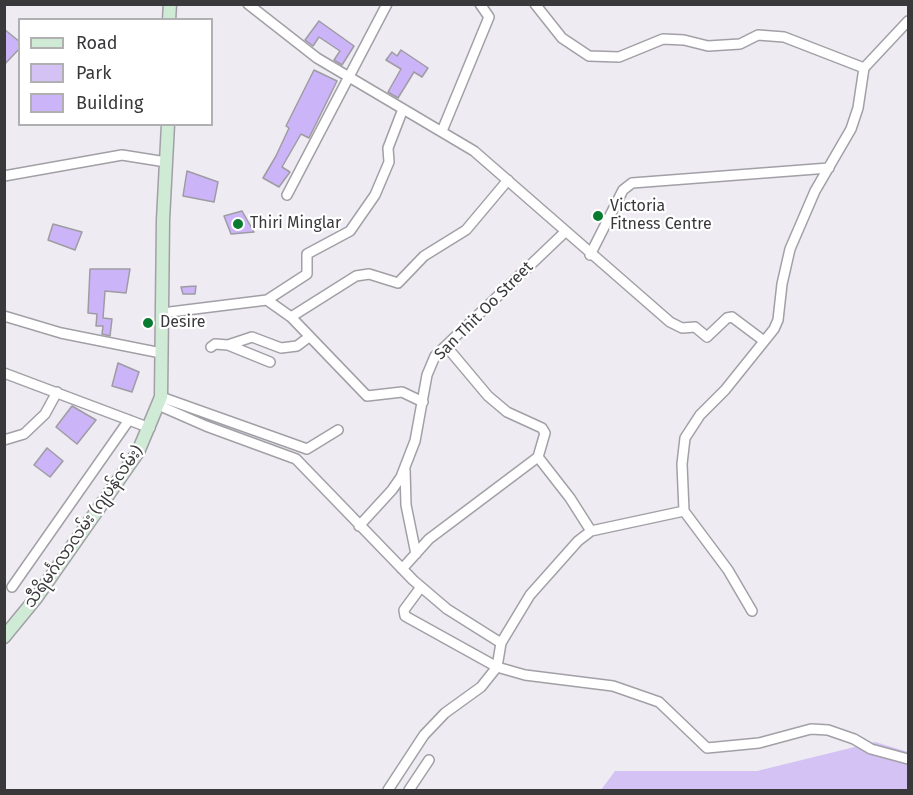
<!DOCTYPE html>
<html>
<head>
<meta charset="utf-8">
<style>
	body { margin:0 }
	#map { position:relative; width:913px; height:795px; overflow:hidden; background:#eeebf2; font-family:"Fira Sans",sans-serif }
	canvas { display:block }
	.frame { position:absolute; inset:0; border:6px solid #39383b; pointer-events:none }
	.legend { position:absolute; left:18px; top:18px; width:195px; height:108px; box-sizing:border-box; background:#fff; border:2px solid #b0afb1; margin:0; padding:8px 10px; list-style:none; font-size:18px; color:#39383b }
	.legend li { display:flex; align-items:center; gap:12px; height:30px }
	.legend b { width:30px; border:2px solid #b0afb1 }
</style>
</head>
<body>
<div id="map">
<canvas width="913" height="795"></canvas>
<div class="frame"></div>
<ul class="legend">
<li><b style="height:8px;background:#d0ebd5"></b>Road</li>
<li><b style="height:16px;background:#d3c2f3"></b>Park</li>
<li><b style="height:16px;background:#ccb4f8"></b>Building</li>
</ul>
</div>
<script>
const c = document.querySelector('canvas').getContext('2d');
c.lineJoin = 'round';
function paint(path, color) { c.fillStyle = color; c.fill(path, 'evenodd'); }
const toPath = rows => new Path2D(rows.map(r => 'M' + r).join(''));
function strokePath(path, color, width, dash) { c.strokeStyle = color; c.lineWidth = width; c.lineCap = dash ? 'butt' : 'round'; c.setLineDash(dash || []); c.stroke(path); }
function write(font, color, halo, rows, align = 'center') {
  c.font = font + ' "Fira Sans","Noto Sans Myanmar",sans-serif'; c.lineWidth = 4.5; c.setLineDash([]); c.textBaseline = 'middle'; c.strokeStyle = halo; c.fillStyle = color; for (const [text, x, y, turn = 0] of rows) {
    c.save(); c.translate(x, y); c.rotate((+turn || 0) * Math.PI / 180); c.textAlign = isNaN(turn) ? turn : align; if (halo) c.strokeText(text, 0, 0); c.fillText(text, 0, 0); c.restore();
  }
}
const green = toPath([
	[875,742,908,752,908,790,601,790,615,771,757,771]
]);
const building = toPath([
	[319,21,354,46,342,65,334,60,340,51,319,37,313,46,305,40,319,21],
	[4,29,20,42,20,48,4,65,4,29],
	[401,50,428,68,422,77,414,72,398,98,388,92,401,69,386,60,392,52,397,56,401,50],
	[314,70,337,81,309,138,301,134,282,167,290,172,279,187,263,178,276,156,289,128,286,126,314,70],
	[187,171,218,182,214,202,183,196,187,171],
	[242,211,254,232,231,234,224,216,242,211],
	[53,224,82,232,75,250,48,240,53,224],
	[90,269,130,269,126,293,105,291,103,318,112,319,110,336,102,334,103,326,96,326,97,314,88,313,90,269],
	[196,286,195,294,183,294,181,287,196,286],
	[118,363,139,372,132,392,112,386,118,363],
	[72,406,96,420,77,444,56,427,72,406],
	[47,448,63,461,50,477,34,465,47,448]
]);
const street = toPath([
	[248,4,317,58,474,151,670,322,682,328,695,327,707,337,727,318,732,317,764,341],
	[535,4,562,38,589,56,619,57,663,39,684,40,708,46,740,44,758,35,784,37,864,68],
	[442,131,489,17,480,4],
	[4,176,122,155,166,162],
	[287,195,387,4],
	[590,255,623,190,632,183,829,168],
	[267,300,291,317,356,276,369,274,398,283,424,256,466,230,508,180],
	[162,313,267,300,307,274,307,254,350,231,375,195,389,162,388,148,403,109],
	[4,316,61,333,161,353],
	[291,317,367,396,402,392,423,402],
	[228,345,270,362],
	[211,347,215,344,228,345,252,337,281,348,297,346,309,337],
	[4,373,150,428],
	[161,397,307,449,338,430],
	[158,405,206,426,296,459,413,580,447,609,501,643,497,667,525,675,613,686,659,702,707,748,759,743,811,729,828,730,854,739,871,749,908,759],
	[4,440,24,434,45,414,57,392],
	[538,457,570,498,591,531],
	[405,470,406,505,416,554],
	[359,526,392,490,401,477,415,441,427,375,435,356,565,232],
	[402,569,429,539,538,457,545,433,542,428,507,412,488,396,446,346],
	[12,587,129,420],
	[752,611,728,570,684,511,682,464,685,438,700,415,725,390,774,329,778,320,782,284,790,249,815,191,851,129,858,108,864,68,908,21],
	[501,643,530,595,578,541,591,531,684,511],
	[388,790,424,735,445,713,481,687,497,667,405,616,404,610,421,587],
	[409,790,429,760]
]);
const secondary = toPath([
	[169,20,170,4],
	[4,637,36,598,138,452,161,397,163,220,168,124]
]);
const markers = [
	[598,216,6,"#097b31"],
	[238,224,6,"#097b31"],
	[148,323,6,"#097b31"]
];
const poiNames = [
	["Victoria",610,207],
	["Fitness Centre",610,225],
	["Thiri Minglar",250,224],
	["Desire",160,323]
];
const streetNames = [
	["San Thit Oo Street",484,311,-45],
	["သီရိမင်္ဂလာလမ်း (ဂျပန်လမ်း)",84,527,-55]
];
paint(green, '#d3c2f3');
paint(building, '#ccb4f8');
strokePath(building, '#9e9ca2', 1.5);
strokePath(street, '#a2a0a6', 12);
strokePath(secondary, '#a2a0a6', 15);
strokePath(street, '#fff', 9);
strokePath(secondary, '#d0ebd5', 12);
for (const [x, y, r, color] of markers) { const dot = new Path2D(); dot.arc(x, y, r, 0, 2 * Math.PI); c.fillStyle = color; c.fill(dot); strokePath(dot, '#fff', 2); }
write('16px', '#39383b', '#fff', poiNames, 'left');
write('16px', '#39383b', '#fff', streetNames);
</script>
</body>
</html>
